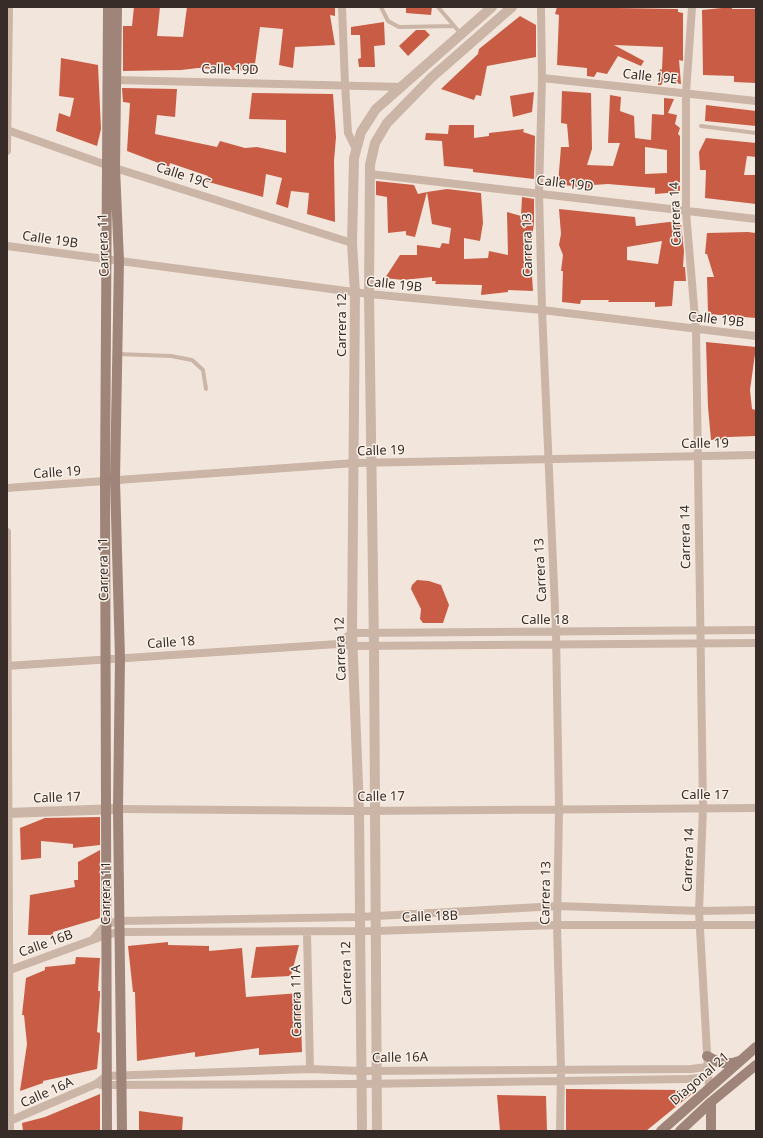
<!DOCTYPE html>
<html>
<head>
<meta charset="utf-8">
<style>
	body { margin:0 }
	#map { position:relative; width:763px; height:1138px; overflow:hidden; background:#f2e6dc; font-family:"Noto Sans",sans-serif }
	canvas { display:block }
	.frame { position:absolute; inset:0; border:8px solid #372c28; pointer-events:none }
</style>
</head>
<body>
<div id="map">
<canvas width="763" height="1138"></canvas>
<div class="frame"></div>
</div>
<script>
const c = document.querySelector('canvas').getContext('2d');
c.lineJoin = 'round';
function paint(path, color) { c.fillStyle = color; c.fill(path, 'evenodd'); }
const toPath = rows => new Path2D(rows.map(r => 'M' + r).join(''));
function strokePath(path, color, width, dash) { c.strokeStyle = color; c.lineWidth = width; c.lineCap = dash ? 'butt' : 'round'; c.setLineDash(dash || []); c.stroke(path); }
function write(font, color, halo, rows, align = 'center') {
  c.font = font + ' "Noto Sans",sans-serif'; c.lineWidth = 3; c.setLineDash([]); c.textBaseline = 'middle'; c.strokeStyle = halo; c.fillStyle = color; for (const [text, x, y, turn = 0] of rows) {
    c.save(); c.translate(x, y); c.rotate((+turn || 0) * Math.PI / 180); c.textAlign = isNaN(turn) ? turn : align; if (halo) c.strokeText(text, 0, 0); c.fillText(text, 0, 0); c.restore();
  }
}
const building = toPath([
	[134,7,160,7,157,36,183,37,187,7,335,7,335,16,330,15,335,45,295,47,293,68,279,65,283,29,260,27,254,71,198,68,181,70,123,71,123,26,132,26],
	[406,7,432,7,431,15,406,13],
	[557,7,678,9,678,12,683,13,683,61,679,60,681,84,664,81,661,85,658,85,660,69,662,70,663,47,614,45,644,61,641,66,618,56,607,74,597,72,594,77,587,76,587,68,557,65,559,15,555,14],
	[732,7,732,9,756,9,756,83,734,82,734,76,703,75,702,10],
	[520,16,536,25,536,57,487,66,481,96,476,95,474,100,441,89,478,54,479,49],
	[384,22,385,45,374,46,375,67,359,67,358,59,361,58,360,35,351,35,351,27],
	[416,30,425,30,430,35,408,56,399,46],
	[61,58,98,65,101,129,97,146,56,131,59,113,70,117,74,98,59,96],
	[122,88,177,89,175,117,157,115,155,134,217,147,220,141,245,148,257,147,286,153,286,120,249,119,252,93,333,94,336,137,334,161,335,222,307,214,309,193,291,191,288,208,276,204,282,178,266,174,263,197,205,181,208,176,170,163,169,167,127,151,130,103,123,102],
	[562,91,591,93,592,149,587,165,613,166,620,143,608,143,610,95,621,97,620,111,634,116,635,138,651,140,652,114,664,115,664,98,674,99,668,113,677,115,675,124,680,128,678,134,680,136,680,192,655,194,655,188,608,184,593,185,592,189,558,184,561,147,569,147,567,124,561,123],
	[645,147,667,150,667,173,645,174],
	[534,92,532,112,513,117,510,96],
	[706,105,756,111,756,126,705,121],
	[449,125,474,125,474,138,489,136,489,133,524,129,523,132,535,136,534,179,473,172,473,169,444,166,442,141,425,140,426,133,448,134],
	[706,138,756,143,756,157,747,156,744,175,756,175,756,204,705,198,706,170,700,170,699,152],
	[376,181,414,185,418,194,427,192,415,237,406,235,406,231,388,233,387,197,376,195],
	[447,189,481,193,483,223,480,241,464,238,464,259,488,258,489,251,508,255,507,212,521,216,522,197,534,199,534,222,531,248,530,248,533,291,508,290,508,292,481,295,482,285,435,284,436,281,432,281,432,277,403,280,385,278,400,255,417,255,417,245,440,248,442,243,449,244,451,228,432,224,427,192],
	[559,209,635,217,636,226,669,222,681,223,684,251,683,267,685,267,686,281,674,281,672,306,655,307,655,302,608,302,609,300,581,300,580,304,562,302,563,271,561,271,563,255,559,245,561,234],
	[662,241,658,264,627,260,627,247],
	[748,232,756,233,756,318,708,314,707,277,714,277,707,254,705,254,707,233],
	[706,342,756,347,750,390,752,409,756,410,756,436,728,437,728,439,711,440,708,407],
	[417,580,429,581,441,585,449,605,443,623,423,623,420,619,421,609,411,589,412,585],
	[100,817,100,845,73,848,73,844,41,841,41,858,21,860,20,828,45,818],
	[100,850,100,918,53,932,53,935,28,935,30,895,75,887,74,880,78,880,78,862],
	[168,942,168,945,209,946,209,951,242,948,246,997,300,993,302,1052,259,1055,259,1048,195,1057,195,1052,137,1061,135,992,133,992,128,946],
	[299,945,291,976,251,978,256,947],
	[76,957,100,958,98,991,100,991,100,995,97,1032,100,1033,100,1038,97,1069,43,1081,43,1083,20,1091,27,1044,24,1015,22,1015,26,978,45,970,45,967,75,964],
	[566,1089,684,1090,694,1092,646,1131,566,1131],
	[100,1094,100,1131,23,1131,22,1123,45,1117],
	[497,1095,546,1096,547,1131,500,1131],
	[139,1111,183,1117,182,1131,139,1131]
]);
const service = toPath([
	[381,7,388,21,399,27,454,26],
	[438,7,461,34],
	[701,126,756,133],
	[117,354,171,356,192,360,203,370,206,389]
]);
const minor = toPath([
	[342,7,345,84,348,133,356,149],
	[541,7,542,78,539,192,542,310,556,632,559,809,557,925,561,1069,560,1131],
	[692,7,686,93,686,212,696,330,703,808,699,911,709,1088],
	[542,78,756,101],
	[116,80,402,87],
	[7,130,115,168,352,243],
	[7,151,9,7],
	[370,174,756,219],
	[7,246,369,294,542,310,756,336],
	[7,488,355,463,756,455],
	[7,532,10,1131],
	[338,644,352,633,756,630],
	[7,666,338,644,353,646,756,643],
	[118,809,359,811,756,808],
	[307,932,310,1069],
	[94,938,106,924,120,921,359,917,558,906,699,911,756,910],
	[7,971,106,935,119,932,376,931,557,925,756,925],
	[101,1085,361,1084,688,1079,708,1077],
	[7,1122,96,1084,106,1076,310,1069,361,1071,691,1069,707,1067]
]);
const tertiary = toPath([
	[7,813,118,809],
	[362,1131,359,811,352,633,355,293,352,243,354,158,361,132,376,109,492,7],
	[377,1131,374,646,369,294,370,165,375,143,387,123,432,77,512,7]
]);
const secondary = toPath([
	[117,7,115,168,119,261,115,480,120,658,118,809,122,1131],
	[707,1056,720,1063,733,1063,739,1061],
	[711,1102,711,1131],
	[107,1131,105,481,108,7],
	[661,1131,756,1047],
	[680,1131,711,1102,756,1065]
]);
const streetNames = [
	["Calle 19D",230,70,1],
	["Calle 19E",650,77,6],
	["Calle 19C",183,176,18],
	["Calle 19D",565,184,7],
	["Carrera 14",676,214,-92],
	["Calle 19B",50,240,8],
	["Carrera 11",104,245,-92],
	["Carrera 13",528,245,-91],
	["Calle 19B",394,285,6],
	["Calle 19B",716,320,6],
	["Carrera 12",342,325,-90],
	["Calle 19",705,444,-1],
	["Calle 19",381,451,-2],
	["Calle 19",57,473,-4],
	["Carrera 14",686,537,-91],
	["Carrera 11",104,569,-91],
	["Carrera 13",541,570,-93],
	["Calle 18",545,620],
	["Calle 18",171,643,-4],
	["Carrera 12",341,649,-92],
	["Calle 17",705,795],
	["Calle 17",381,797,-1],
	["Calle 17",57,798,-2],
	["Carrera 14",689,860,-88],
	["Carrera 11",106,893,-90],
	["Carrera 13",546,893,-89],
	["Calle 18B",430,917,-2],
	["Calle 16B",46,944,-20],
	["Carrera 12",347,973,-91],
	["Carrera 11A",297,1001,-91],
	["Calle 16A",400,1058,-1],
	["Diagonal 21",700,1079,-41],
	["Calle 16A",47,1093,-24]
];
paint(building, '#c85c44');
strokePath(service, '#cbb5a7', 4);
strokePath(minor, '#cbb5a7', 8);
strokePath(tertiary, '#cbb5a7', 10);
strokePath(secondary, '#9f8479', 10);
write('13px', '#372c28', '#faf1e8', streetNames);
</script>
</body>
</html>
